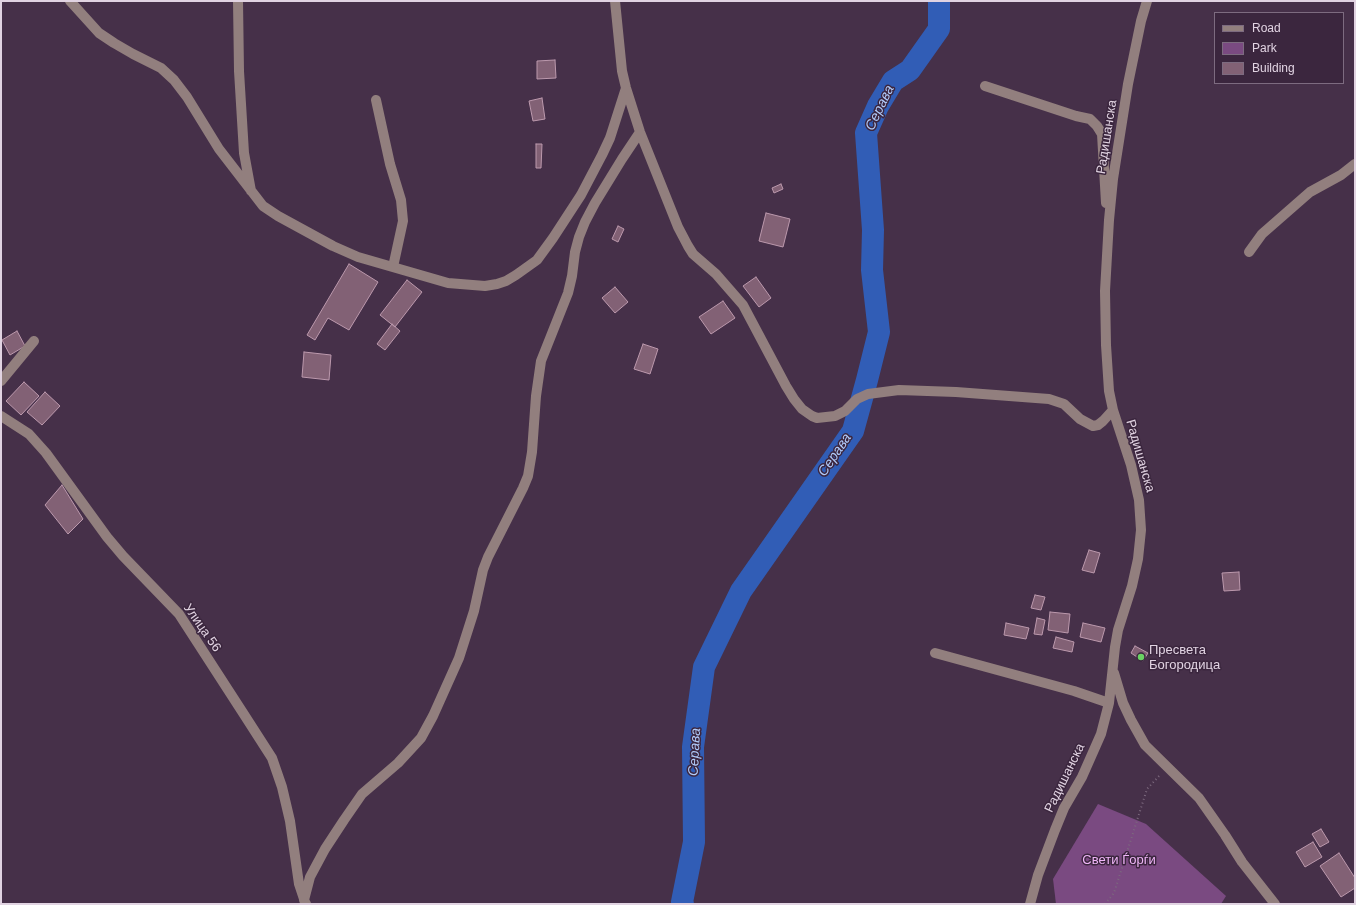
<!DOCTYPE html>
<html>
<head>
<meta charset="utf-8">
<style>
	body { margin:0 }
	#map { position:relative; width:1356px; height:905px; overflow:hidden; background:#463049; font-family:Arial,sans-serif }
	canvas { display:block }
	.frame { position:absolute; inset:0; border:2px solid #e1d3e2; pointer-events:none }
	.legend { position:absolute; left:1214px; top:12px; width:130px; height:72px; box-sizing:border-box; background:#3b263e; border:1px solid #7d6b80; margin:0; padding:5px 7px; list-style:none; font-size:12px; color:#e1d3e2 }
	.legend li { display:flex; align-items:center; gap:8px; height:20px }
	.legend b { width:20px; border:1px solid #7d6b80 }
</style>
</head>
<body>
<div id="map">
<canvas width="1356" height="905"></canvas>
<div class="frame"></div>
<ul class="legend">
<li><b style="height:5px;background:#927f7e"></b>Road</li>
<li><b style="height:11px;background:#7a4a81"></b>Park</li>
<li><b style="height:11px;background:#826175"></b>Building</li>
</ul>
</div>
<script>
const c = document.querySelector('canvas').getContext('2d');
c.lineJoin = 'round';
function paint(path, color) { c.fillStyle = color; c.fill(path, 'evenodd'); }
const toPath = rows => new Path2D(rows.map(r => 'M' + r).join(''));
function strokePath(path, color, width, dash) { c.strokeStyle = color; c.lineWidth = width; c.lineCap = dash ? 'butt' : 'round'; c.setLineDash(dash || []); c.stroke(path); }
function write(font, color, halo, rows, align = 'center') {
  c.font = font + ' Arial,sans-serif'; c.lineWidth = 3; c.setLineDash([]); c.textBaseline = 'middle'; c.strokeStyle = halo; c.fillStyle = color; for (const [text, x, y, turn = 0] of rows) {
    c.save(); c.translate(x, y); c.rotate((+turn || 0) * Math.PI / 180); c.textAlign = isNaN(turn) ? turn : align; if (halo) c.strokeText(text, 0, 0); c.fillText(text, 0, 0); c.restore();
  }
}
const green = toPath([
	[1098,804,1146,824,1226,896,1221,904,1056,904,1053,879]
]);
const river = toPath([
	[683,904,682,902,694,842,693,747,704,667,741,591,853,431,867,380,879,332,872,270,873,230,866,133,878,106,893,81,910,70,939,29,939,1]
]);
const building = toPath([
	[555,60,556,78,537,79,537,61,555,60],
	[542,98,545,119,533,121,529,101,542,98],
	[536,144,542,144,541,168,536,168,536,144],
	[781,184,783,189,774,193,772,188,781,184],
	[766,213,790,219,783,247,759,241,766,213],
	[618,226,624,229,618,242,612,239,618,226],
	[349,264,378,282,349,330,328,318,315,340,307,335,349,264],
	[756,277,771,298,759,307,743,286,756,277],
	[407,280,422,292,395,327,380,315,407,280],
	[615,287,628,302,615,313,602,298,615,287],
	[723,301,735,318,711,334,699,317,723,301],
	[392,324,400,331,385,350,377,344,392,324],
	[17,331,25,346,10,355,2,340,17,331],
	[643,344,658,349,650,374,634,369,643,344],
	[304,352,331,355,329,380,302,377,304,352],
	[24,382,39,396,21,415,6,401,24,382],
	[45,392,60,406,42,425,27,412,45,392],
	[62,485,83,519,68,534,45,505,62,485],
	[1089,550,1100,553,1094,573,1082,570,1089,550],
	[1239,572,1240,590,1224,591,1222,573,1239,572],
	[1035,595,1045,597,1041,610,1031,608,1035,595],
	[1050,612,1070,614,1068,633,1048,630,1050,612],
	[1037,618,1045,620,1042,635,1034,634,1037,618],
	[1006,623,1029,628,1026,639,1004,635,1006,623],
	[1083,623,1105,628,1101,642,1080,637,1083,623],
	[1056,637,1074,642,1072,652,1053,648,1056,637],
	[1135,646,1148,653,1143,661,1131,653,1135,646],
	[1321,829,1329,842,1320,847,1312,834,1321,829],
	[1313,842,1322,857,1305,867,1296,852,1313,842],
	[1339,853,1355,878,1355,888,1341,897,1320,866,1339,853]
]);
const path = toPath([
	[1105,904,1114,893,1147,789,1160,775]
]);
const minor = toPath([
	[70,1,99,33,114,43,133,54,161,68,174,80,187,97,219,149,263,206,278,216,333,246,358,257,448,283,485,286,497,284,506,281,516,275,537,260,553,238,581,195,602,155,610,138,626,88],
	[238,1,239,71,244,153,251,191],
	[615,1,622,71,626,88,640,132,678,227,688,246,693,254,716,274,743,305,786,386,794,399,802,409,812,416,817,418,835,416,845,411,857,399,868,394,899,390,956,392,1049,399,1064,404,1080,419,1093,426,1098,425,1103,421,1113,410],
	[985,86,1076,116,1090,119,1097,126,1102,134,1106,203],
	[376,100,390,164,401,200,403,221,393,267],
	[1249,252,1262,234,1310,192,1341,175,1355,164],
	[1,381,34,341],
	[1,416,29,434,46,453,107,537,123,556,179,614,245,716,272,758,282,787,290,821,299,884,304,899],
	[935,653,1074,691,1109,703],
	[1114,673,1123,703,1131,720,1145,745,1199,798,1225,835,1242,862,1275,904],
	[306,904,304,900,310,877,325,849,344,820,362,794,398,763,421,738,433,716,459,658,474,611,483,570,488,557,523,488,528,476,532,452,536,396,541,361,568,293,572,276,575,252,579,237,585,222,595,203,622,159,640,132],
	[1030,904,1038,875,1055,830,1064,808,1082,777,1101,734,1109,703,1115,647,1118,630,1132,586,1138,559,1141,530,1139,500,1131,465,1113,410,1109,391,1106,345,1105,291,1109,220,1113,179,1128,84,1141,21,1147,1]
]);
const markers = [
	[1141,657,4,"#6ad363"]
];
const streetNames = [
	["Радишанска",1107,137,-81],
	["Радишанска",1140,456,74],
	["Улица 56",202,628,55],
	["Радишанска",1065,778,-64]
];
const poiNames = [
	["Пресвета",1149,650],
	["Богородица",1149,665]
];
const parkNames = [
	["Свети Ѓорѓи",1119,860]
];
const waterNames = [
	["Серава",880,108,-64],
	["Серава",835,455,-56],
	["Серава",695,752,-87]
];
paint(green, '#7a4a81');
strokePath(river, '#315db6', 22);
paint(building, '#826175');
strokePath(building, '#bc99ad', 1);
strokePath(path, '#7c697e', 2, [1, 3]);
strokePath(minor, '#927f7e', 10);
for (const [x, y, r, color] of markers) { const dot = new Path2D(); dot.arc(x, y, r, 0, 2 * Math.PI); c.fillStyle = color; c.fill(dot); strokePath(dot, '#3b263e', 1.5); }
write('13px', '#e1d3e2', '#3b263e', streetNames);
write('13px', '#e1d3e2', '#3b263e', poiNames, 'left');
write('13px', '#f0b6f8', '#3b263e', parkNames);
write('italic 14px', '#b0caf9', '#3b263e', waterNames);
</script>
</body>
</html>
